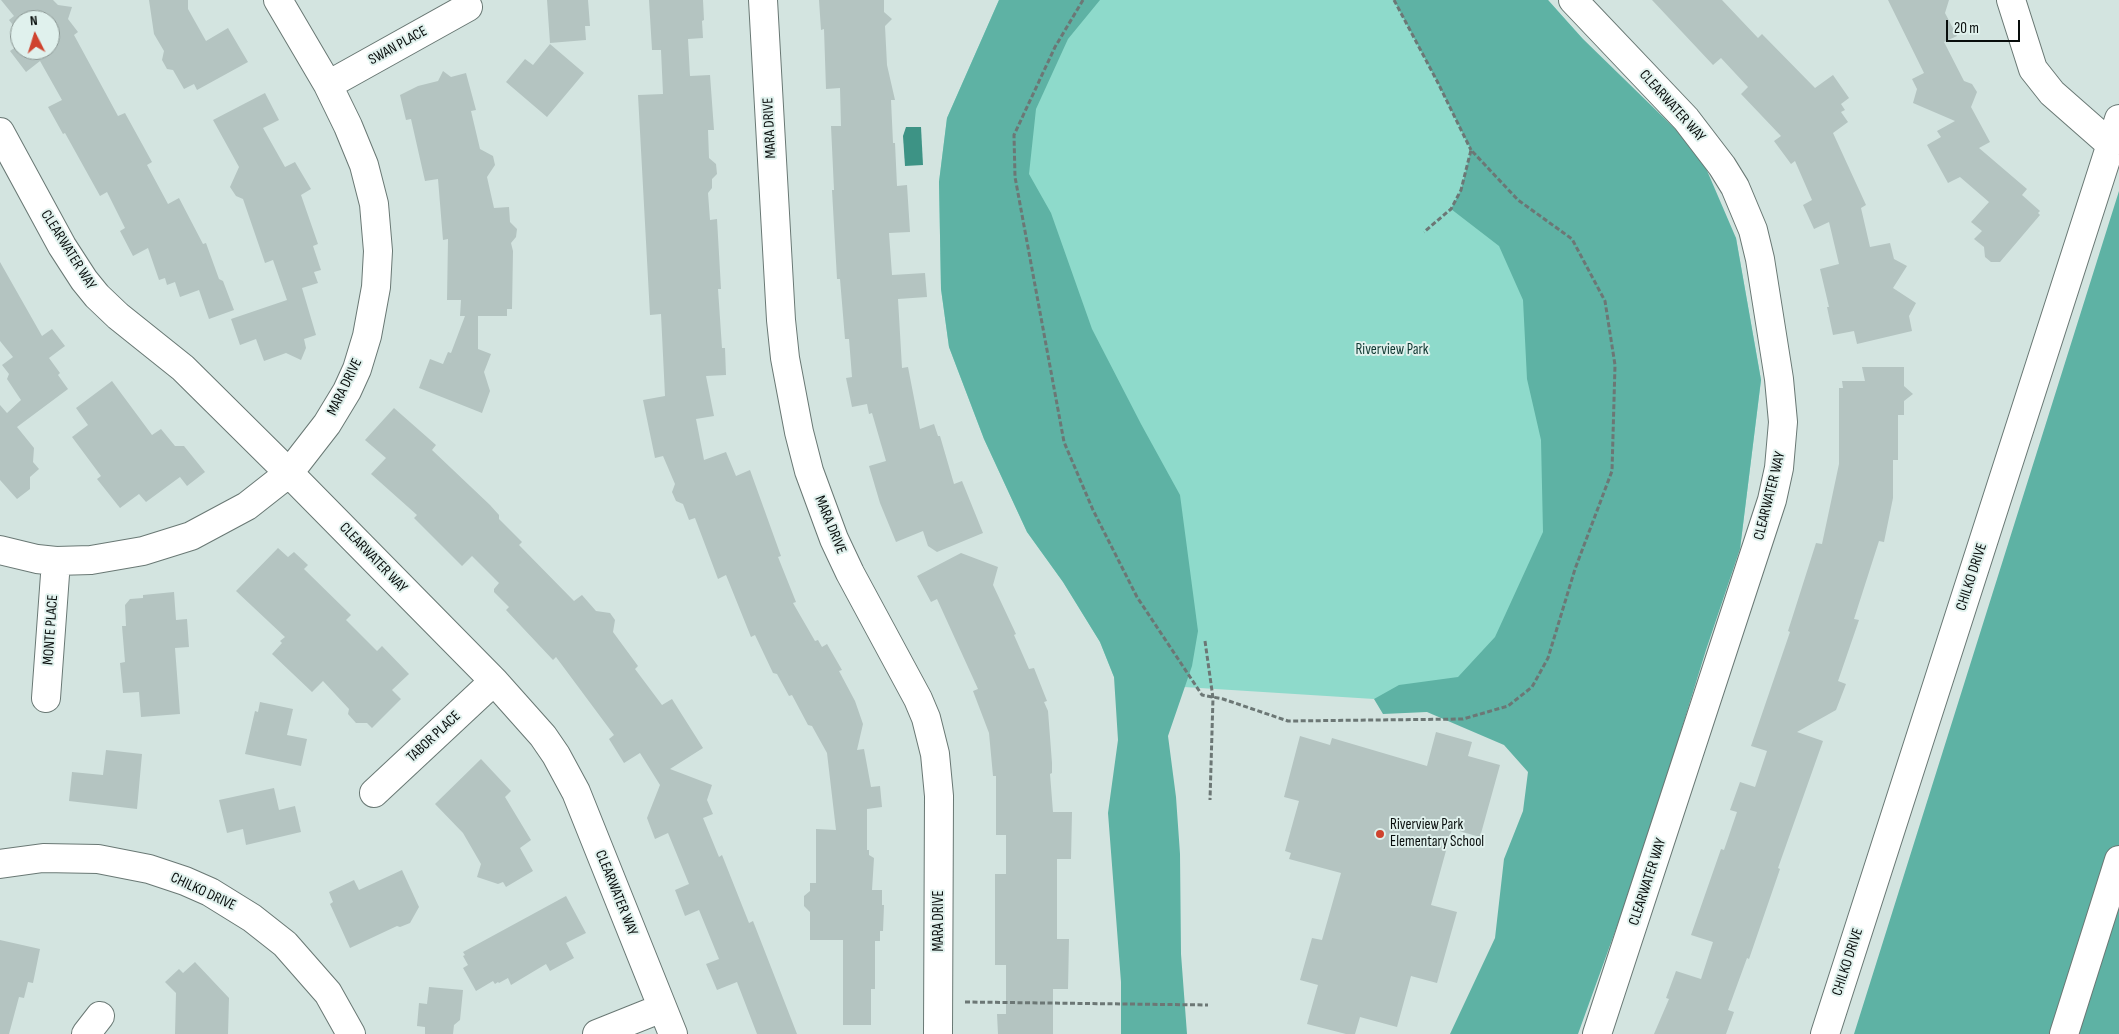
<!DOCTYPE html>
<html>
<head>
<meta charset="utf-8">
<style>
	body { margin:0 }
	#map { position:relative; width:2119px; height:1034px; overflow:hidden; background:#d3e4e0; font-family:"Sofia Sans Condensed",sans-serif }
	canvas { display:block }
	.north { position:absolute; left:10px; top:10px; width:50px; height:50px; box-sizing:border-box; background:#e0f1ed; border:1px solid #8a9693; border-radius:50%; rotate:355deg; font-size:14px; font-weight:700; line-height:20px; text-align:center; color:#080d0c }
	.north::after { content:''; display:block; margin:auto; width:18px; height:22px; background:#cf432e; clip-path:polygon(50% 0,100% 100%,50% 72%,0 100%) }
	.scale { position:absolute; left:1946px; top:20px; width:74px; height:22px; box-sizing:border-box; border:2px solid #080d0c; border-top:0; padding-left:6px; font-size:15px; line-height:18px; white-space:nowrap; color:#080d0c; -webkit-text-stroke:4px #e0f1ed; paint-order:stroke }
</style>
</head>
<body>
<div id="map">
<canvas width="2119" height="1034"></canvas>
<div class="north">N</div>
<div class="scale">20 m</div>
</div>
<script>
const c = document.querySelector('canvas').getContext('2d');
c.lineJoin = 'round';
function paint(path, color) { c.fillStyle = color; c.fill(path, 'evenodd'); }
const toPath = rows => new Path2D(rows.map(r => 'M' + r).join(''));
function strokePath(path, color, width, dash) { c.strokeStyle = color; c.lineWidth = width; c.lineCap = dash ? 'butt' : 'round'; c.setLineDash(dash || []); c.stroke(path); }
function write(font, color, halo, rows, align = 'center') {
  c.font = font + ' "Sofia Sans Condensed",sans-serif'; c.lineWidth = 4; c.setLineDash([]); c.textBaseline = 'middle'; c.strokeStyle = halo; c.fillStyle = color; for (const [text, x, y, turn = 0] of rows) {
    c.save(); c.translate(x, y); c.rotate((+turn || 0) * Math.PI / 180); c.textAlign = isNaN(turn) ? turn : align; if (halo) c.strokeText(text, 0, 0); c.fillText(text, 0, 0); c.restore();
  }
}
const green = toPath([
	[999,0,1548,0,1582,38,1736,238,1761,380,1740,549,1518,706,1374,699,1184,687,1114,677,1100,642,1063,582,1027,532,984,439,949,347,941,289,939,182,947,118]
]);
const forest = toPath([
	[999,0,1100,0,1068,39,1036,109,1029,174,1051,213,1092,329,1141,424,1180,495,1198,631,1192,666,1168,736,1176,797,1180,854,1181,954,1187,1034,1121,1034,1121,982,1108,813,1118,740,1114,677,1100,642,1063,582,1027,532,984,439,949,347,941,289,939,182,947,118],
	[1394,0,1548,0,1582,38,1699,152,1736,238,1761,380,1740,549,1706,650,1643,854,1578,1034,1450,1034,1495,938,1504,859,1523,811,1528,772,1504,745,1427,712,1383,714,1374,699,1399,685,1458,677,1495,637,1543,532,1541,440,1527,379,1523,300,1499,246,1451,209,1461,190,1471,150,1437,81],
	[2119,191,2119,1034,1854,1034]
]);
const water = toPath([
	[906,127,921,127,923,165,905,166,903,136]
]);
const building = toPath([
	[1,0,53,0,58,5,72,7,68,19,78,32,74,35,118,116,125,113,152,162,147,165,168,204,179,198,203,244,206,243,219,279,223,281,234,310,209,319,199,290,180,297,175,282,167,285,165,278,159,280,148,248,133,256,120,231,125,228,107,192,100,196,65,133,63,134,48,107,62,100,40,61,26,72,10,51,20,44,20,50,50,50,50,20,20,20,20,34,9,20,14,16],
	[149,0,188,0,188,9,206,41,228,28,248,62,197,90,194,84,184,89,173,70,167,69,162,60,164,51,154,34],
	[547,0,588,0,590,26,585,26,586,40,550,43],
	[649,0,703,0,704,20,702,21,703,38,688,39,690,76,710,75,714,130,708,130,709,158,716,164,717,174,712,179,712,188,708,193,710,220,717,219,721,289,718,289,722,348,725,348,726,375,706,376,714,416,696,419,704,460,726,452,736,476,750,470,781,556,778,557,796,602,793,603,815,641,818,640,822,647,827,644,842,670,839,671,855,701,863,724,857,750,864,749,871,787,880,786,882,807,867,809,867,850,869,850,869,855,874,858,872,890,882,890,882,905,884,905,883,931,880,931,880,941,875,941,875,989,871,989,871,1025,843,1025,843,940,810,940,810,912,804,906,804,896,810,891,810,883,816,883,816,829,836,830,827,753,812,726,808,725,792,695,789,696,777,674,773,673,755,635,751,637,726,575,718,579,695,518,689,520,683,504,676,501,672,492,675,484,663,456,655,458,643,400,665,396,661,314,650,315,638,95,663,94,661,50,652,50],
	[819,0,884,0,884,12,892,19,885,26,887,65,895,100,891,100,893,143,895,143,897,186,907,185,910,232,889,233,892,275,925,273,927,297,898,299,902,368,908,367,920,429,934,424,938,436,940,436,954,484,962,481,983,533,937,552,928,546,923,531,896,542,880,503,869,466,886,461,872,413,869,414,867,404,852,407,846,378,852,377,849,339,845,339,840,279,837,279,832,190,834,190,831,126,841,126,840,88,826,89,824,29,821,30],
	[1652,0,1722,0,1758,38,1762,34,1815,88,1833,75,1849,98,1841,104,1845,110,1841,112,1848,122,1833,133,1866,205,1861,208,1870,247,1890,243,1894,259,1907,266,1893,288,1916,303,1909,316,1912,331,1857,344,1854,331,1833,335,1827,307,1829,307,1820,269,1839,264,1829,222,1814,229,1803,205,1812,200,1795,161,1791,164,1774,141,1781,136,1741,94,1748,87,1721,58,1713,65],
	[1888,0,1949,0,1945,13,1957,36,1944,42,1964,81,1972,84,1977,92,1971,107,1990,142,1979,148,2027,189,2022,195,2040,211,2038,213,2040,215,2000,262,1991,262,1985,257,1984,247,1974,239,1982,231,1971,222,1989,202,1960,177,1948,183,1927,145,1941,137,1937,131,1955,121,1913,103,1917,89,1912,79,1924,73],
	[550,44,584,73,547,117,506,82,525,59,533,65],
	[443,71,451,77,466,73,476,110,471,111,480,149,493,156,495,165,487,177,494,208,509,207,510,222,517,229,516,237,511,243,513,251,512,309,507,309,507,316,478,316,478,349,491,354,484,372,490,391,482,413,419,388,430,359,443,364,448,352,451,353,465,316,460,316,461,300,447,300,448,239,443,240,438,179,425,181,411,119,406,120,400,95,418,86,438,81],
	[265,93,279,120,263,128,285,167,295,162,311,189,301,195,318,244,313,246,321,270,314,272,318,283,302,288,316,335,304,339,306,348,301,360,286,353,264,361,256,339,240,345,231,319,287,300,273,260,265,263,243,199,236,196,230,187,239,167,213,120],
	[0,262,42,336,52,329,65,346,49,358,60,373,58,375,68,389,17,427,34,448,33,462,39,469,30,477,30,489,17,499,0,480,0,405,7,413,21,400,7,379,9,374,2,365,13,357,0,341],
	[1862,367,1904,367,1904,386,1913,394,1904,401,1904,415,1898,415,1898,460,1893,460,1893,498,1884,542,1879,541,1854,619,1859,620,1838,681,1846,684,1836,710,1797,732,1823,741,1778,868,1780,869,1749,959,1747,958,1728,1010,1734,1012,1726,1034,1654,1034,1669,999,1666,998,1676,971,1701,979,1713,942,1691,935,1721,849,1724,850,1737,812,1730,810,1740,782,1755,787,1767,751,1751,746,1790,632,1788,631,1816,543,1822,544,1839,464,1839,388,1843,388,1842,381,1865,381],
	[112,381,152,435,161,429,175,446,184,446,205,472,187,486,180,477,146,502,139,494,120,508,97,479,101,476,72,437,88,425,76,408],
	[394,408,436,445,432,450,490,505,499,515,499,519,522,542,519,545,574,601,582,595,596,611,610,613,615,620,613,632,638,666,635,669,662,705,672,699,703,748,670,769,712,785,707,800,713,814,703,818,719,857,722,855,749,923,753,921,797,1034,757,1034,737,982,717,990,706,964,719,959,699,910,685,916,675,890,689,884,668,833,655,839,647,818,660,785,640,753,624,763,609,739,614,735,556,657,553,660,506,610,509,607,494,592,494,589,499,583,472,556,462,566,414,518,417,515,371,474,386,458,365,440],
	[278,548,288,557,294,552,308,565,304,569,351,615,346,620,377,651,382,646,409,674,392,690,401,699,372,728,367,723,356,723,348,714,349,709,323,681,312,692,272,654,282,643,280,641,285,637,236,591],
	[961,553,998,567,993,585,1016,634,1014,635,1029,669,1034,668,1047,701,1044,702,1048,711,1052,763,1052,773,1050,774,1053,812,1072,812,1071,859,1057,859,1057,939,1069,939,1068,989,1053,989,1053,1034,998,1034,997,1014,1006,1014,1006,965,995,965,995,874,1006,874,1006,835,996,835,996,776,993,776,989,733,973,691,978,689,937,599,931,602,917,576],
	[174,592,176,620,187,619,189,647,175,648,180,714,141,717,139,692,123,693,120,663,125,662,122,626,126,626,125,605,130,599,143,598,143,595],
	[260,702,293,709,287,735,307,739,301,766,245,754,255,711,258,712],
	[1436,732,1472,742,1468,756,1500,765,1480,837,1452,829,1431,905,1457,912,1437,983,1411,976,1397,1027,1360,1017,1355,1034,1346,1034,1307,1024,1318,985,1300,980,1312,938,1322,940,1341,873,1289,859,1291,853,1285,851,1299,801,1284,797,1300,736,1330,745,1332,738,1427,766],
	[106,750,142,754,137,809,69,801,72,772,103,775],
	[481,759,511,791,505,797,531,840,520,848,533,871,506,887,503,882,498,884,477,877,481,864,463,833,435,804],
	[274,788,279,810,295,806,301,832,246,845,243,829,227,833,219,800],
	[402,870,419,907,410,923,400,927,397,926,350,948,330,904,333,902,329,892,354,880,359,890],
	[566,896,586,933,566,943,574,958,550,971,546,964,511,985,508,978,499,983,498,982,495,984,493,981,476,991,463,968,468,965,463,956,465,955,463,952],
	[0,940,40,949,33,983,28,982,24,998,19,997,9,1034,0,1034],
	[195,962,229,998,228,1034,175,1034,176,993,165,982,179,969,183,973],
	[429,987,463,990,460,1020,454,1025,453,1034,425,1034,425,1027,417,1026,419,1003,427,1004]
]);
const path = toPath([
	[1083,0,1055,47,1014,135,1015,177,1064,442,1093,510,1137,597,1202,695,1223,699,1288,721,1463,719,1508,706,1532,687,1548,658,1575,569,1612,471,1615,365,1605,301,1572,239,1518,200,1471,150,1461,190,1451,209,1424,232],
	[1394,0,1437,81,1471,150],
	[1205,641,1213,698,1210,800],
	[965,1002,1208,1005]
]);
const minor = toPath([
	[763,0,781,320,785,358,799,432,809,471,834,539,850,573,918,699,926,718,935,754,939,796,938,1034],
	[1573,0,1686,119,1722,166,1735,187,1753,230,1760,259,1779,379,1783,422,1779,468,1772,500,1597,1034],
	[2011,0,2033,69,2052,93,2110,144],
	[328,85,468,7],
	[0,132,62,246,84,280,97,296,118,316,183,368,289,473,494,681,543,736,556,755,576,792,673,1034],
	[0,550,37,559,56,561,91,560,143,551,191,536,247,506,289,473,327,424,347,391,357,369,367,336,376,287,378,251,374,204,364,165,348,126,328,85,278,0],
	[46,698,56,561],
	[374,793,494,681],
	[0,864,43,858,98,859,149,869,185,881,210,892,252,918,285,944,328,993,351,1034],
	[86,1034,100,1016],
	[597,1034,662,1008],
	[1825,1034,2119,119],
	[2064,1034,2119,860]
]);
const markers = [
	[1380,834,5,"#cf432e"]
];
const streetNames = [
	["SWAN PLACE",398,46,-29],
	["CLEARWATER WAY",1672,106,48],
	["MARA DRIVE",770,128,-93],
	["CLEARWATER WAY",68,250,58],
	["MARA DRIVE",345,387,-64],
	["CLEARWATER WAY",1770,496,-76],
	["MARA DRIVE",830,525,68],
	["CLEARWATER WAY",373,558,46],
	["CHILKO DRIVE",1972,577,-72],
	["MONTE PLACE",51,630,-86],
	["TABOR PLACE",434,737,-43],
	["CLEARWATER WAY",1648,882,-72],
	["CHILKO DRIVE",203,892,25],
	["CLEARWATER WAY",616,893,68],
	["MARA DRIVE",939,921,-90],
	["CHILKO DRIVE",1848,962,-72]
];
const parkNames = [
	["Riverview Park",1392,350]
];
const poiNames = [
	["Riverview Park",1390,825],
	["Elementary School",1390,842]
];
paint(green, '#8edacb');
paint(forest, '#5eb2a4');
paint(water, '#3d9385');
paint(building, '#b4c4c1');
strokePath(minor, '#697874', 30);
strokePath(path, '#6c7775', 3, [5, 2.5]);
strokePath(minor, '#fff', 28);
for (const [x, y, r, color] of markers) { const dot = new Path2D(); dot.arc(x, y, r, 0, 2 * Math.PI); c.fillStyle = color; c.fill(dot); strokePath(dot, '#e0f1ed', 2); }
write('15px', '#080d0c', '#e0f1ed', streetNames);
write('15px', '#113933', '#e0f1ed', parkNames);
write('15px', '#080d0c', '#e0f1ed', poiNames, 'left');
</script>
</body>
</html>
